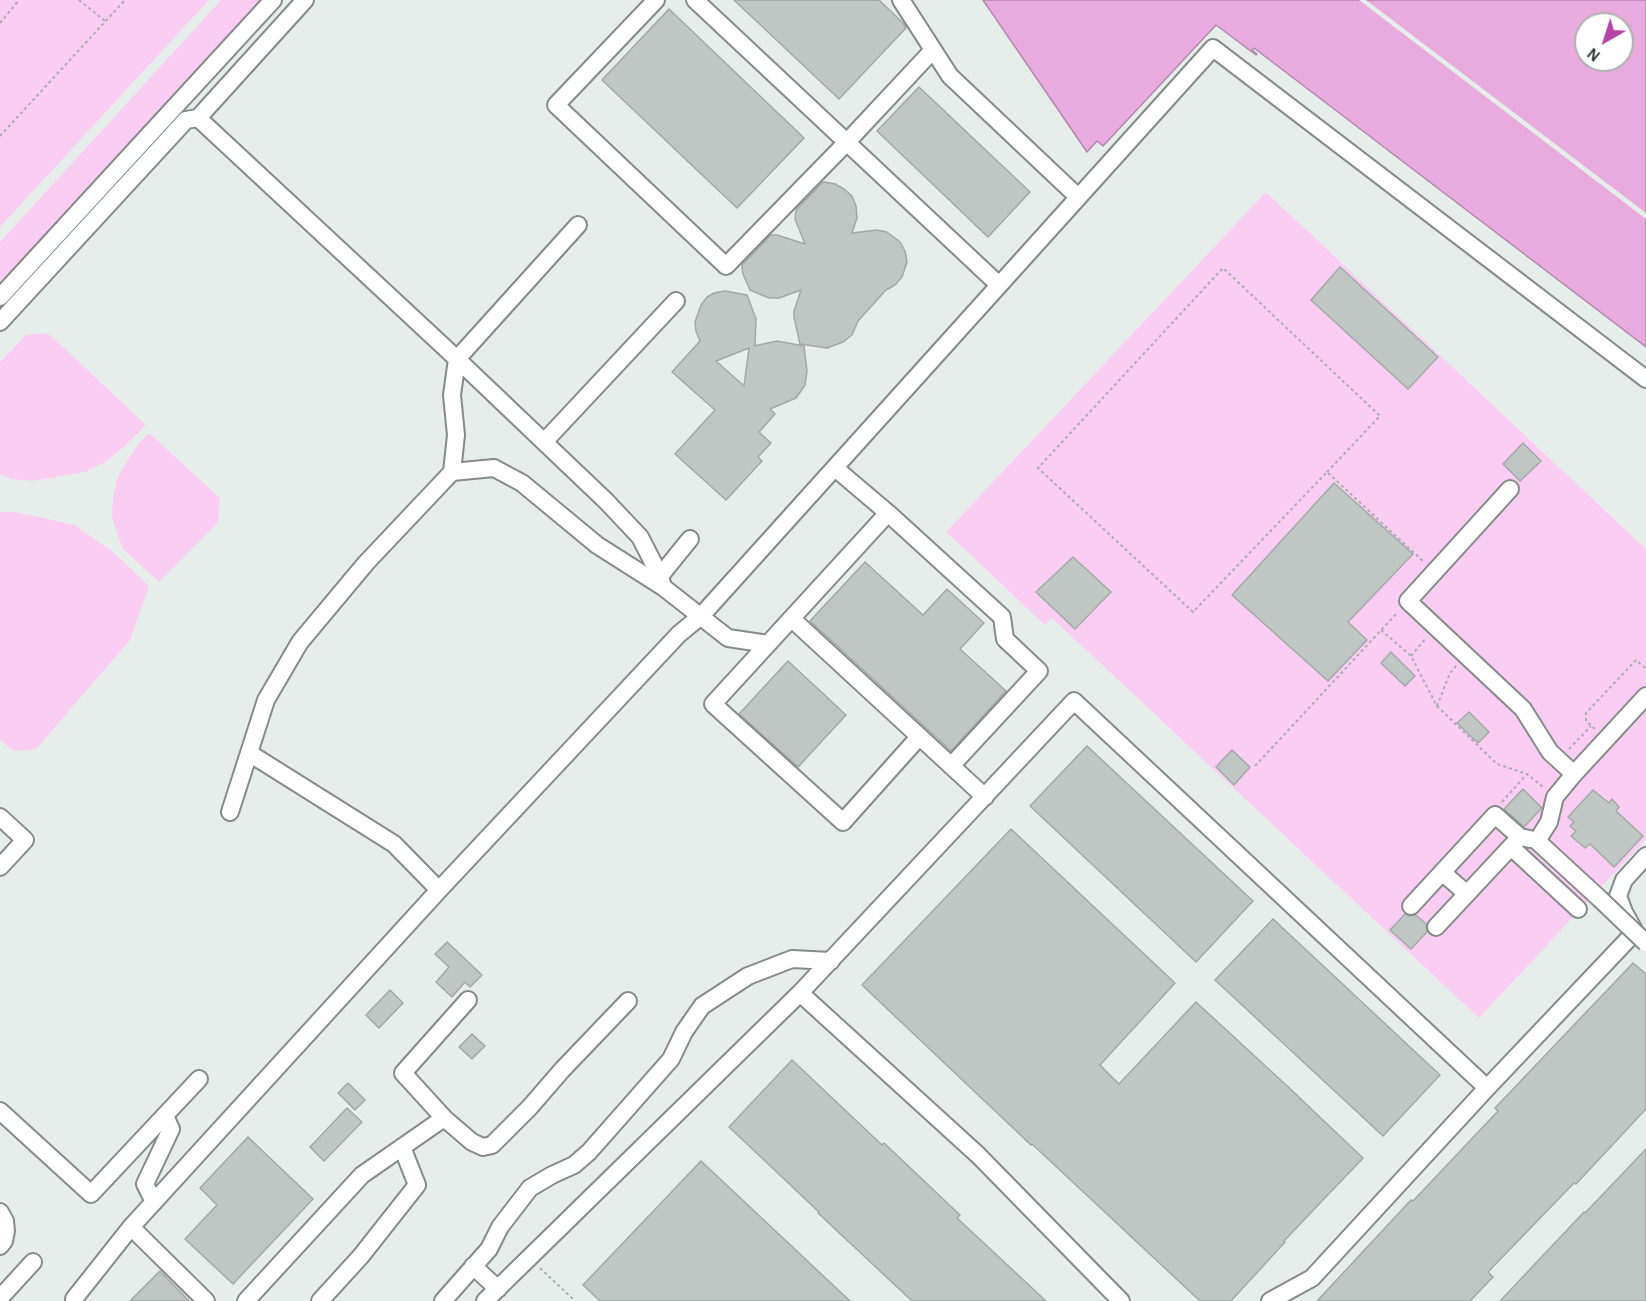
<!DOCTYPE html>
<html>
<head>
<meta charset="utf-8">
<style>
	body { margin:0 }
	#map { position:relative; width:1646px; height:1301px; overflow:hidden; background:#e6eeeb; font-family:"Alegreya Sans",sans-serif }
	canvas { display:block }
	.north { position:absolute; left:1574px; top:12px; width:60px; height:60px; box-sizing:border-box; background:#fff; border:2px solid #aeafaf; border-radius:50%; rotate:219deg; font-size:16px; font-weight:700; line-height:24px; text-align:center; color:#353837 }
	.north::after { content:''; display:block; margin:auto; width:21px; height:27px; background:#b246a5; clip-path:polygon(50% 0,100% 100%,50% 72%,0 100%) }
</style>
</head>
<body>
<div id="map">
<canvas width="1646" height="1301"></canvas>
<div class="north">N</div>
</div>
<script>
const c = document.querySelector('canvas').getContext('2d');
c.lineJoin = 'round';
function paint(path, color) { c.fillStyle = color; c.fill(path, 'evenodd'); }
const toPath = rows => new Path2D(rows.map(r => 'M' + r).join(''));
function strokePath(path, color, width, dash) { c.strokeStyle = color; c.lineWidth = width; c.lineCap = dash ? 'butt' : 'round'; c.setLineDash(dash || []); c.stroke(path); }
const green = toPath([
	[0,0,209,0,0,227],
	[221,0,261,0,0,283,0,242],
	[1266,192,1646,549,1646,839,1479,1018,1052,618,1045,625,946,532],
	[48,333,146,425,125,446,105,462,85,472,33,481,11,479,0,474,0,362,26,335],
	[149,433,220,498,218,522,159,582,123,549,117,534,112,516,113,498,117,479,127,461,139,443],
	[0,512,15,512,75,525,113,552,149,586,130,640,36,749,14,751,0,740]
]);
const water = toPath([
	[983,0,1646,0,1646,347,1254,48,1252,50,1257,54,1256,55,1216,25,1103,146,1097,141,1087,152,983,0],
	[1586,24,1622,24,1622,60,1586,60,1586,24]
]);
const pier = toPath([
	[1359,0,1366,0,1646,213,1646,219]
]);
const building = toPath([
	[734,0,879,0,903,23,906,28,839,99,734,0],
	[669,9,804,138,737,208,602,80,669,9],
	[919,87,1030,192,988,237,877,131,919,87],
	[824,182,835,184,844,189,852,196,856,206,857,218,852,233,877,230,887,232,900,242,905,251,907,262,902,277,895,285,886,290,858,321,852,335,843,342,827,348,800,344,794,317,794,311,801,290,779,298,769,298,750,290,743,274,742,267,742,265,771,235,777,235,805,244,795,219,796,210,822,183,824,182],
	[1340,267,1438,357,1408,389,1311,300,1340,267],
	[725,291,747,295,756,319,755,345,754,346,777,341,804,346,807,371,805,385,796,398,770,409,775,414,759,432,771,443,758,457,762,461,726,500,675,454,715,410,672,372,700,341,696,331,695,322,701,305,707,297,714,293,725,291],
	[749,348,744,386,716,361,749,348],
	[1523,443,1541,461,1520,481,1503,464,1523,443],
	[1334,483,1413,554,1348,622,1367,640,1328,681,1232,595,1334,483],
	[1073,557,1111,592,1075,629,1036,592,1073,557],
	[865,562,923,615,947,589,984,623,960,649,1006,691,951,751,810,621,865,562],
	[1391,652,1415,676,1405,686,1381,663,1391,652],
	[788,661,846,715,798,767,739,714,788,661],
	[1469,712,1489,732,1478,743,1457,723,1469,712],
	[1087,746,1253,901,1196,962,1030,806,1087,746],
	[1232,750,1250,767,1234,785,1216,767,1232,750],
	[1523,789,1542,808,1524,827,1504,809,1523,789],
	[1593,790,1609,803,1612,799,1619,807,1616,811,1643,836,1614,867,1590,844,1585,848,1571,836,1576,831,1570,826,1574,822,1568,817,1593,790],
	[1011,829,1175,983,1100,1065,1119,1084,1196,1002,1285,1084,1363,1158,1284,1241,1285,1242,1231,1301,1200,1301,1032,1144,1031,1145,862,985,1011,829],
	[1405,914,1409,916,1416,915,1426,924,1427,932,1411,949,1390,930,1405,914],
	[1273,919,1440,1075,1383,1136,1215,980,1273,919],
	[447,942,482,975,470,987,465,982,452,997,436,982,449,967,435,954,447,942],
	[1633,963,1646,974,1646,1109,1576,1184,1574,1183,1488,1272,1493,1277,1470,1301,1317,1301,1411,1200,1413,1201,1498,1111,1495,1108,1633,963],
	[390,990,403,1003,379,1028,366,1015,390,990],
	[472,1034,485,1046,472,1059,459,1047,472,1034],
	[792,1060,882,1145,884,1143,960,1215,957,1218,1046,1301,912,1301,818,1213,819,1212,729,1127,792,1060],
	[348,1083,365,1100,355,1110,338,1093,348,1083],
	[347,1108,362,1122,324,1161,310,1147,347,1108],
	[248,1137,313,1199,233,1284,185,1239,217,1205,200,1188,248,1137],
	[1646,1149,1646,1301,1500,1301,1584,1212,1585,1213,1646,1149],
	[701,1161,850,1301,600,1301,583,1285,701,1161],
	[160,1271,189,1301,130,1301,160,1271]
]);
const path = toPath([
	[79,0,105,21],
	[0,23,19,0],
	[0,136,125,0],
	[1327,472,1380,416,1223,268,1038,468,1193,612,1327,472,1424,562],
	[1381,630,1411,656,1437,706,1497,764,1527,774,1543,787],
	[1411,656,1426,638],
	[1437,706,1450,673,1456,666],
	[1595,729,1586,721,1586,713,1636,660,1646,669],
	[1569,749,1591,726],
	[1255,766,1398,612],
	[1502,802,1526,775],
	[540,1268,575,1301]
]);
const minor = toPath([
	[656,0,556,105,726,266,847,142,933,50],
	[695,0,999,285],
	[901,0,950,76,1078,197],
	[198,118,457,359,606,501,640,537,660,576,663,587,728,638,768,644],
	[0,297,273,0],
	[0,322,186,120,198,118,305,0],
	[544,442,676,301],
	[835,468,888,513,713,704,843,822,919,737],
	[452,472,494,468,522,483,597,545,663,587],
	[1510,489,1408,601,1523,709,1550,752,1574,774],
	[888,513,1002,617,1005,639,1039,671,951,766],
	[660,576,690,539],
	[792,619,985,797],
	[249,753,394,844,439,890],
	[230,812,266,700,300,642,366,563,452,472,456,435,452,395,457,359,578,225],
	[0,817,25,840,0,867],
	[1511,847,1578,909],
	[1442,872,1467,894],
	[1600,899,1537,841,1549,822,1555,797,1574,774,1646,696],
	[1411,906,1495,815,1520,837],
	[1436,927,1520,837,1530,839],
	[800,993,978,1155,1121,1301],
	[468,1000,403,1073,444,1118,472,1142,483,1147,492,1145,530,1107,562,1070,628,1001],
	[0,1111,91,1194,199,1079],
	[154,1202,145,1184,171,1129,165,1116],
	[0,1212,5,1221,6,1231,4,1241,0,1246],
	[131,1227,206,1301],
	[473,1266,498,1289],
	[0,1298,33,1262],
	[74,1301,74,1299,131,1227,439,890,679,634,701,616,1213,48,1646,379],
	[246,1301,362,1175,444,1118],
	[320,1301,361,1256,417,1185,402,1147],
	[443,1301,489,1249,500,1227,530,1188,552,1175,574,1165,589,1152,671,1059,684,1032,702,1006,748,976,792,959,831,961],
	[485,1301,800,993,1074,701,1487,1088],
	[1270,1301,1312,1278,1487,1088,1635,932,1624,912,1618,896,1624,880,1646,856]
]);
const minorBridge = toPath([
	[1600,899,1646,943]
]);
paint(green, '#fccdf3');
paint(water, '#e9abde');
strokePath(water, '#b388ac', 1.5);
paint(pier, '#e6eeeb');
paint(building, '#bfc7c4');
strokePath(building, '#a1a9a6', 1.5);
strokePath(minor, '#848b89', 20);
strokePath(path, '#a8aeab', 2, [3, 3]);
strokePath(minor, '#fff', 16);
strokePath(minorBridge, '#848b89', 20, []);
strokePath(minorBridge, '#fff', 16);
</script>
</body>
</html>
